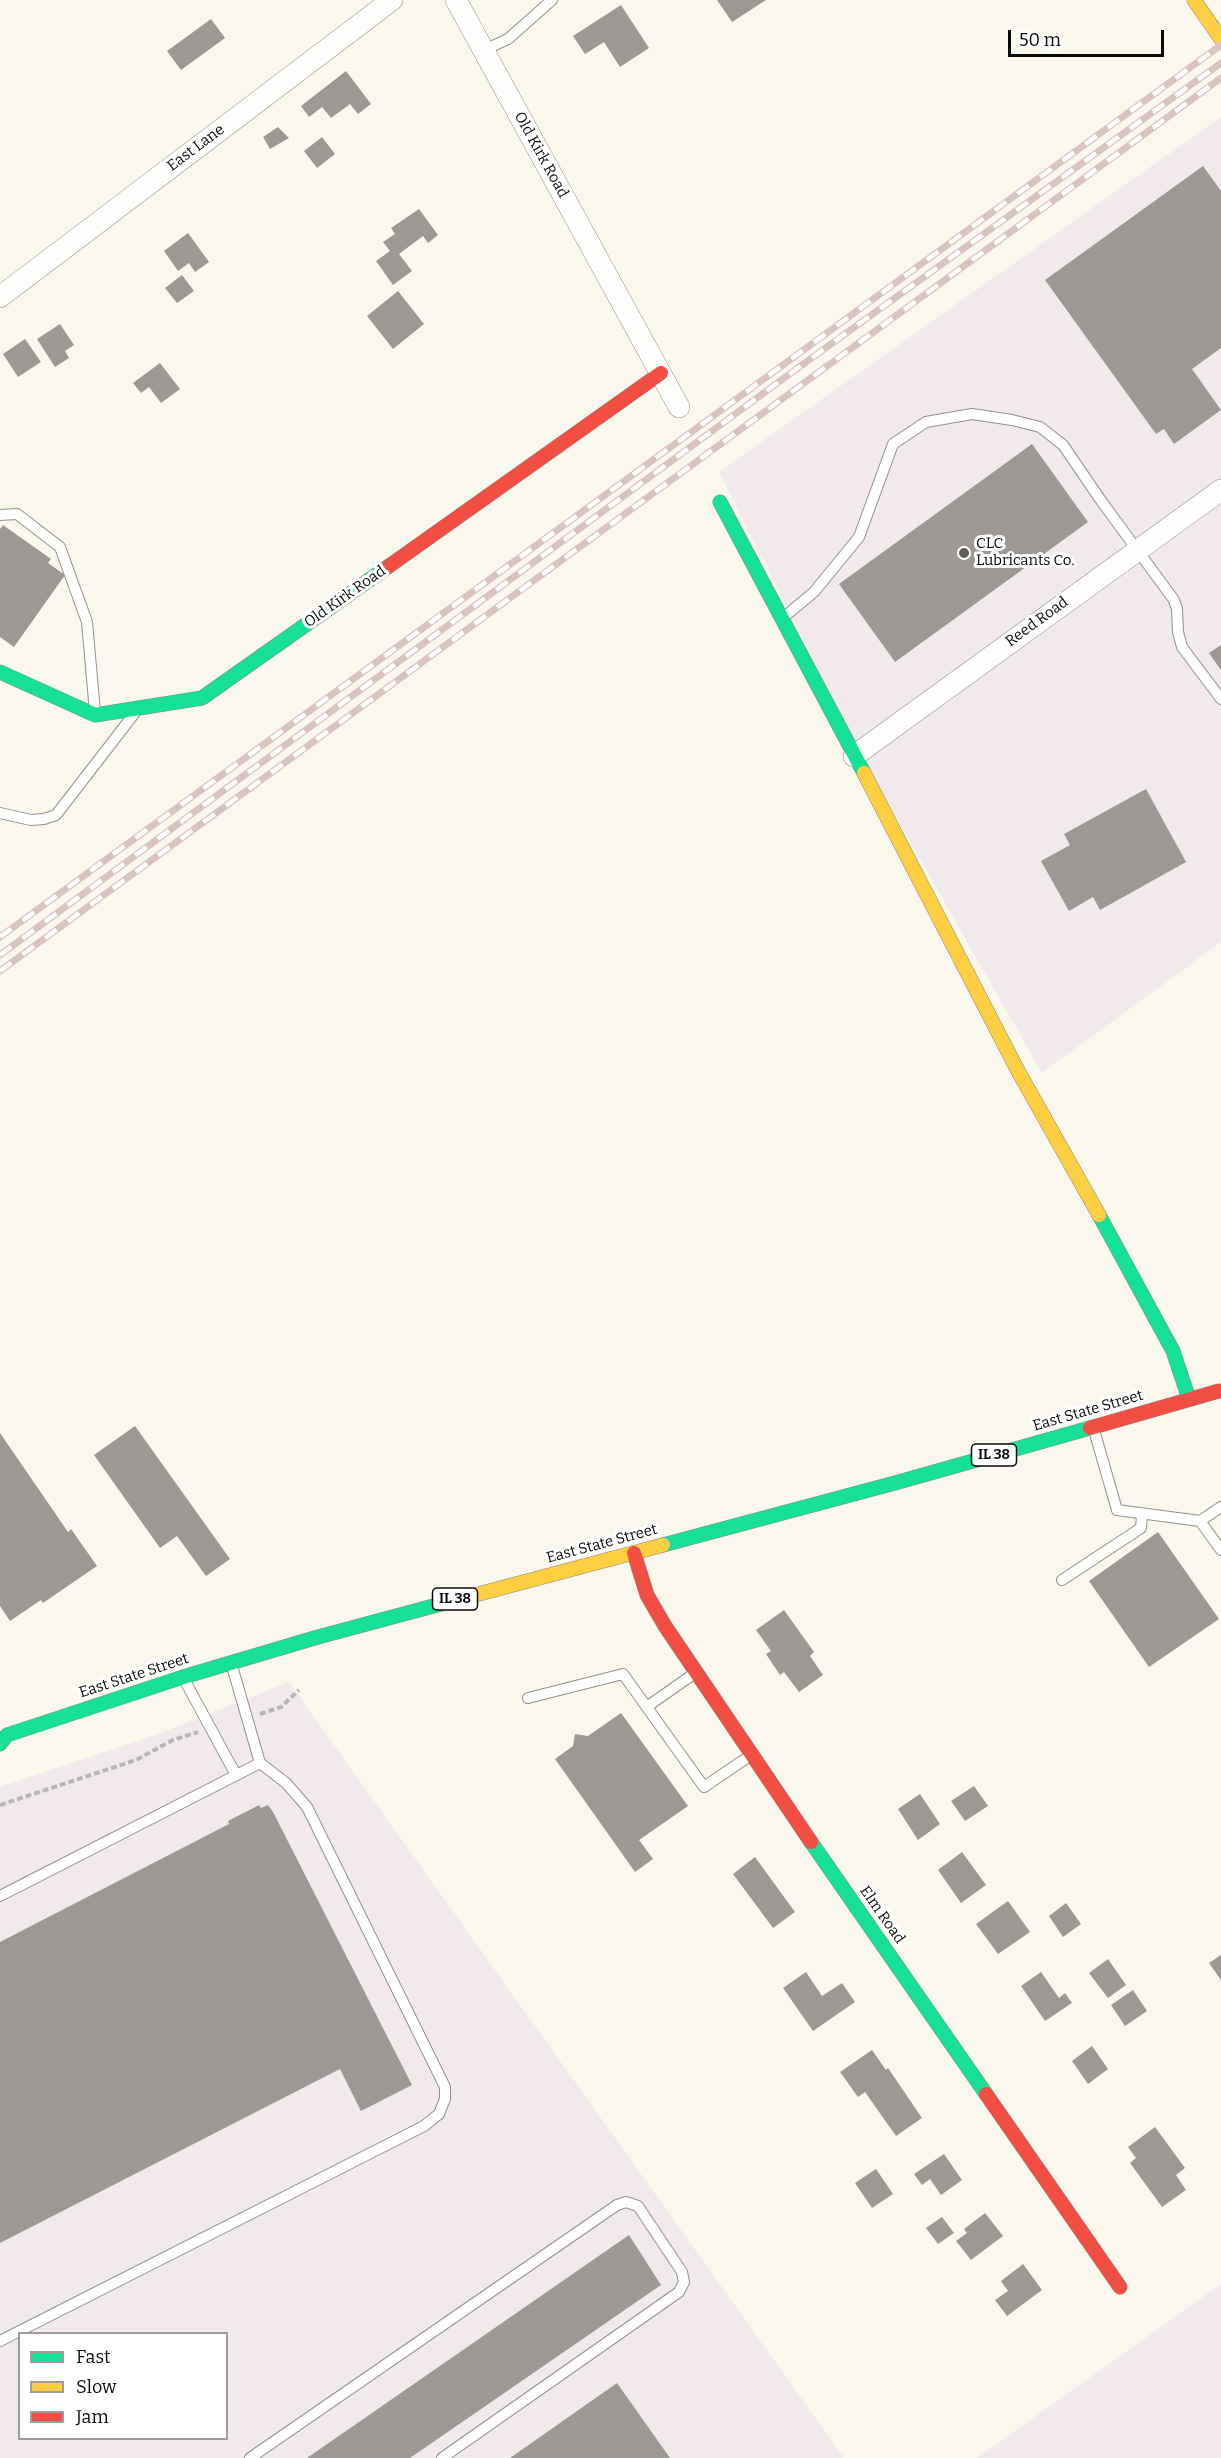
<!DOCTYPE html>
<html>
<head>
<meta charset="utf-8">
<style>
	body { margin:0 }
	#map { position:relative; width:1221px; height:2458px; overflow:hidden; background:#faf7ed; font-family:Bitter,serif }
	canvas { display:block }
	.legend { position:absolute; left:18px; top:2332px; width:210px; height:108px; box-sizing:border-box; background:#fff; border:2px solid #9d9d9d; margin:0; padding:8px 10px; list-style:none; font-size:18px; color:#0a0a0a }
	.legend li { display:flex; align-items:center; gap:12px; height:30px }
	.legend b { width:30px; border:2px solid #9d9d9d }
	.scale { position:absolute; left:1008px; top:30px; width:156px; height:27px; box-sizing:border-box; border:3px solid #0a0a0a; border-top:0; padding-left:8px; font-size:18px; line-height:21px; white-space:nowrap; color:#0a0a0a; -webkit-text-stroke:4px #fff; paint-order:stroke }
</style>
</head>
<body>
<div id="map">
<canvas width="1221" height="2458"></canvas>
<ul class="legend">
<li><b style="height:8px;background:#16e098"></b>Fast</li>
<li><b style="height:8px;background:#ffcf43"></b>Slow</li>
<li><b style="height:8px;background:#f24e42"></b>Jam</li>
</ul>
<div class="scale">50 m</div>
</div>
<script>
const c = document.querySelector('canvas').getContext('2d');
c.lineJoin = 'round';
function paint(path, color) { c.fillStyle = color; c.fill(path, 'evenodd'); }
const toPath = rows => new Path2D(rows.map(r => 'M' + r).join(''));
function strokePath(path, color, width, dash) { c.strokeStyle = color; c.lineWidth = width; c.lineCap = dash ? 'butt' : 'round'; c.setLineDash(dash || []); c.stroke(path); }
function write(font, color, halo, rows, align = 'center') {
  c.font = font + ' Bitter,serif'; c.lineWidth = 6; c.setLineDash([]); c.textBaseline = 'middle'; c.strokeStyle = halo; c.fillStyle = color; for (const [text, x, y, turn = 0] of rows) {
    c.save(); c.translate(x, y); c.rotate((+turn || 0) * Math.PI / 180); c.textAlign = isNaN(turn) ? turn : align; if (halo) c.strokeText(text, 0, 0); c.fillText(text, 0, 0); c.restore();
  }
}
const industrial = toPath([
	[1221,117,1221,942,1042,1073,865,762,719,472],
	[289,1682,844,2458,0,2458,0,1787,156,1735],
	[20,2334,226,2334,226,2438,20,2438],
	[1221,2284,1221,2458,977,2458]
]);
const building = toPath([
	[717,0,766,0,732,22],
	[621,5,649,48,620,67,604,42,585,54,573,36],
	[211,19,225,38,181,70,167,51],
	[346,71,371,104,358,114,350,104,331,118,322,107,309,117,301,106],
	[278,127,289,138,270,149,263,137],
	[322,137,335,154,317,168,304,151],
	[1203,166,1221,191,1221,348,1192,369,1221,410,1174,444,1164,429,1156,434,1045,280],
	[419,209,438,235,428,243,423,236,399,254,412,271,393,285,376,261,390,251,383,242,395,234,391,228],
	[188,233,209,262,195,272,189,263,178,271,164,251],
	[182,275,194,291,177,303,165,288],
	[398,291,424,324,393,349,367,316],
	[60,324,74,345,65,351,69,358,55,367,37,339],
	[25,339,41,362,18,377,3,354],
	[160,363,180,389,161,403,149,387,141,393,133,383],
	[1032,444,1088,522,895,662,839,584],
	[3,525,51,559,48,563,65,575,14,647,0,637,0,529],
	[1221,645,1221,670,1209,653],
	[1146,789,1186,862,1100,910,1093,897,1069,911,1041,861,1070,845,1064,834],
	[135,1426,230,1559,206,1576,177,1536,160,1548,94,1455],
	[0,1433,68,1532,71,1529,97,1566,43,1603,41,1600,10,1621,0,1606],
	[1158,1532,1219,1619,1149,1667,1089,1581],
	[784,1610,814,1652,810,1656,823,1675,799,1692,784,1672,780,1675,766,1654,771,1651,756,1630],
	[621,1713,688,1806,639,1840,653,1859,635,1872,555,1759,573,1746,575,1734,588,1736],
	[974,1786,988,1806,965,1821,951,1801],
	[920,1794,940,1824,918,1840,898,1809],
	[259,1805,261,1808,268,1805,273,1812,412,2085,361,2111,340,2069,0,2243,0,1942,229,1824,228,1821],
	[962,1852,986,1885,961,1903,938,1870],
	[755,1857,795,1912,773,1928,733,1874],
	[1008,1901,1030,1932,998,1954,976,1924],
	[1066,1903,1081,1924,1063,1937,1049,1916],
	[1221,1955,1221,1980,1209,1963],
	[1108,1959,1126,1985,1108,1998,1089,1973],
	[806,1972,822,1996,842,1983,855,2002,813,2031,783,1988],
	[1041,1972,1059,1998,1065,1993,1072,2003,1045,2021,1021,1986],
	[1133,1990,1147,2011,1125,2026,1111,2005],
	[1092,2046,1108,2069,1088,2084,1072,2061],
	[872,2050,886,2070,888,2068,922,2118,896,2136,865,2092,858,2097,840,2072],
	[1155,2127,1185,2168,1176,2175,1186,2190,1162,2207,1130,2163,1136,2158,1128,2147],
	[944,2154,962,2180,941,2195,930,2179,922,2185,914,2174],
	[876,2169,893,2194,872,2208,855,2183],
	[985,2213,1003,2236,971,2260,956,2241,967,2233,964,2229],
	[942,2217,954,2233,938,2244,926,2228],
	[629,2235,661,2285,410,2458,307,2458],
	[1023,2264,1042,2290,1007,2316,995,2300,1008,2291,1001,2281],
	[617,2383,670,2458,510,2458]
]);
const path = toPath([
	[260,1714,281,1707,299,1690],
	[0,1805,136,1760,173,1740,198,1732]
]);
const lane = toPath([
	[484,50,508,39,552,0],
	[0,515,17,514,60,547,87,622,95,712],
	[784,617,814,592,859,537,893,444,926,422,972,414,1012,420,1040,427,1063,445,1102,502,1174,600,1177,609,1178,632,1182,647,1221,699],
	[0,813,31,820,44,819,56,815,134,714],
	[1094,1430,1117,1510,1200,1521,1221,1550],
	[1200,1521,1221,1507],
	[1062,1580,1141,1528,1142,1514],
	[185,1681,236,1775],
	[528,1698,623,1674,704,1787,751,1755],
	[648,1706,695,1673],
	[0,1896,260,1763],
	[0,2341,424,2126,439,2114,445,2099,445,2087,307,1807,286,1783,260,1763,232,1666],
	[250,2458,617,2205,626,2202,638,2206,682,2272,684,2282,679,2292,442,2458]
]);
const street = toPath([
	[456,0,679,407],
	[0,297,392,0],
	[854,756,1221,490]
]);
const fast = toPath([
	[720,502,864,773],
	[0,672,95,715,202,698,389,566],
	[1099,1215,1173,1351,1189,1399],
	[663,1545,895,1483,1090,1428],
	[0,1744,7,1735,183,1677,318,1637,441,1604],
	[811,1842,986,2094]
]);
const slow = toPath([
	[1194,0,1221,39],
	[864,773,1018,1071,1099,1215],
	[441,1604,663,1545]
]);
const jam = toPath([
	[389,566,661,373],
	[1090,1428,1219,1391],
	[634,1553,647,1595,665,1626,811,1842],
	[986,2094,1120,2287]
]);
const rail = toPath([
	[0,937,1221,45],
	[0,955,795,370,1221,63],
	[0,971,1221,78]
]);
const markers = [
	[964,553,6,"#5e5d59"]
];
const shields = [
	[994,1455,45],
	[455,1599,45]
];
const shieldNames = [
	["IL 38",994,1455],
	["IL 38",455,1599]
];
const streetNames = [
	["East Lane",196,148,-37],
	["Old Kirk Road",541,155,61],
	["Old Kirk Road",345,597,-35],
	["Reed Road",1037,622,-36],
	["East State Street",1088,1411,-16],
	["East State Street",602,1544,-15],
	["East State Street",134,1676,-18],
	["Elm Road",882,1915,55]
];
const poiNames = [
	["CLC",976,544],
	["Lubricants Co.",976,561]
];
paint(industrial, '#f1e9ec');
paint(building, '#9c9994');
strokePath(lane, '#92918c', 12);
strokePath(street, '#92918c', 22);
strokePath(fast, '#898783', 15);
strokePath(slow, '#898783', 15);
strokePath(jam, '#898783', 15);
strokePath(path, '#b7b6b5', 4, [6, 3]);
strokePath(lane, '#fefefc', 10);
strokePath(street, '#fefefc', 21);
strokePath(fast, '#16e098', 14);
strokePath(slow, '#ffcf43', 14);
strokePath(jam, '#f24e42', 14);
strokePath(rail, '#d8c2c2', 7);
strokePath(rail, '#fff', 4.5, [14]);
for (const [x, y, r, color] of markers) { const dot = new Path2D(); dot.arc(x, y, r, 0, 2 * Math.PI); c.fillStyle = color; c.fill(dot); strokePath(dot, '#fff', 2); }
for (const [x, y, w] of shields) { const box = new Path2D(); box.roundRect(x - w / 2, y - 11, w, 22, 4.5); c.fillStyle = '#fff'; c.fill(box); strokePath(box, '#0a0a0a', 1.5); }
write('bold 14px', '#0a0a0a', null, shieldNames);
write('15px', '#0a0a0a', '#fff', streetNames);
write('15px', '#0a0a0a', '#fff', poiNames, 'left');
</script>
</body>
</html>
